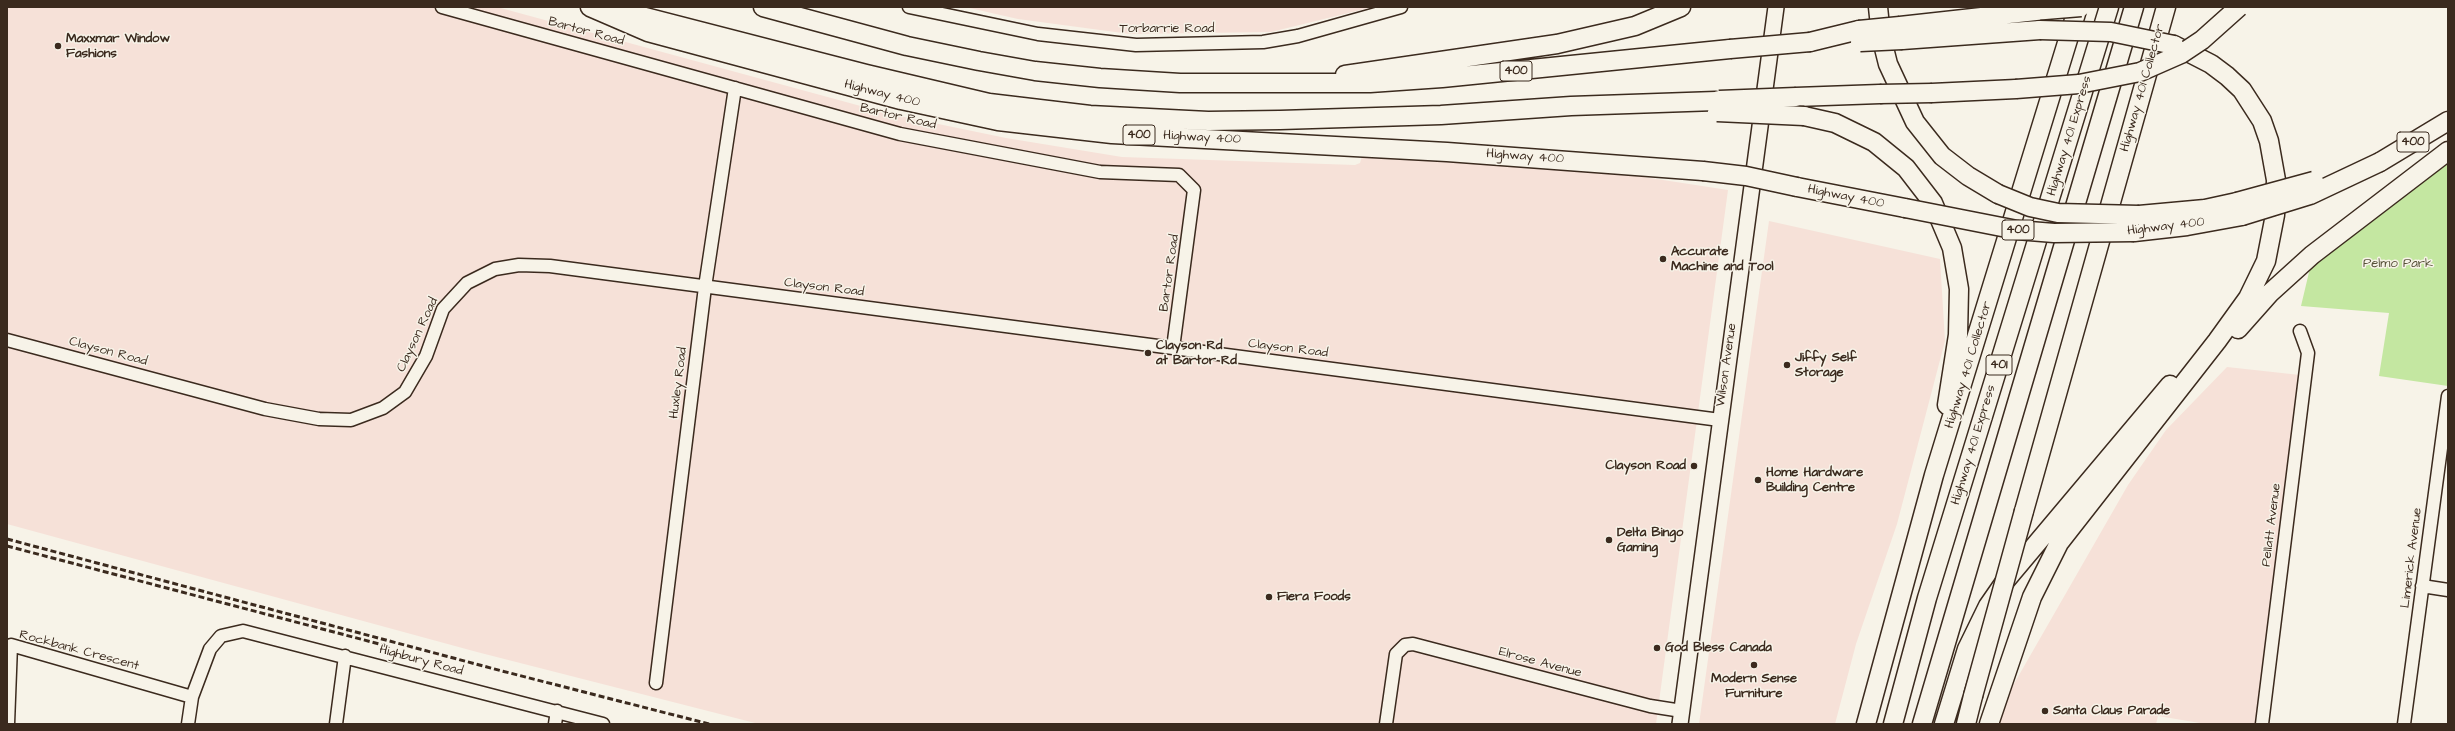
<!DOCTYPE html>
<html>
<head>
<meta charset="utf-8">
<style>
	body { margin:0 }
	#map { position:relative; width:2455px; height:731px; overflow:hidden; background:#f7f3e8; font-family:"Architects Daughter",sans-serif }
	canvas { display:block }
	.frame { position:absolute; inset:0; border:8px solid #3b2a1e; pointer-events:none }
</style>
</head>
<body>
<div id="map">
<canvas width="2455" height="731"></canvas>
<div class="frame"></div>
</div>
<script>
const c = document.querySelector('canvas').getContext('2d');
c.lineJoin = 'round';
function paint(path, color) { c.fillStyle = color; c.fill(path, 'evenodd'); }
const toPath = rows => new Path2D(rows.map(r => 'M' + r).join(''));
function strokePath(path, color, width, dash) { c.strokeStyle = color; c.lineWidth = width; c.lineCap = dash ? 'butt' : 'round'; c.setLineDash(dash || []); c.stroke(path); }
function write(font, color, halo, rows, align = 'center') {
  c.font = font + ' "Architects Daughter",sans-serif'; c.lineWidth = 3; c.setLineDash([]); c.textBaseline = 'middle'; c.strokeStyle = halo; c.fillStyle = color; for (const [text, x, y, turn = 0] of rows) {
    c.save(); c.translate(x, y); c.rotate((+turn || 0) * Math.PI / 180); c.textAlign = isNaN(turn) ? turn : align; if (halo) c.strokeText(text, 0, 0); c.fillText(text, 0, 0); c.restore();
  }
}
const built = toPath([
	[7,7,497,7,890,114,1006,138,1122,157,1355,165,1360,163,1362,156,1624,174,1728,190,1656,724,759,724,477,652,7,524],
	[965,7,1373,7,1271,32,1130,34,1018,19],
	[1769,221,1940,259,1945,341,1897,524,1856,644,1835,724,1699,724],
	[2227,367,2300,375,2257,724,2206,724,2158,716,2156,724,1998,724,2003,703,2128,485,2166,430]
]);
const green = toPath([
	[2448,162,2448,386,2379,376,2389,313,2301,306,2310,268]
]);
const minor = toPath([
	[442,7,900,134,1100,172,1179,175,1194,190,1173,348],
	[909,7,1038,34,1136,45,1263,42,1298,36,1401,7],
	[7,340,265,409,319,419,351,420,383,408,405,392,426,356,443,309,467,283,495,269,519,265,550,266,1720,420],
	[2422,586,2448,590],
	[656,683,705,287,735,88],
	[8,724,11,645,192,697],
	[188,724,192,697,210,649,221,636,243,631,603,724],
	[336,724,345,656],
	[555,724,557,711],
	[1386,724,1396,654,1405,645,1413,644,1650,706,1682,711],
	[2262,724,2308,353,2300,331],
	[2404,724,2448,396]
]);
const major = toPath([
	[1680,724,1776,7]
]);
const highway = toPath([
	[590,7,648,32,901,100,998,121,1112,134,1447,152,1703,171],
	[763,7,907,46,979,61,1035,71,1100,78,1180,83,1370,83,1442,78,1730,49],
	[1878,7,1881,36,1888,64,1915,122,1942,156,1968,176,1998,194],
	[618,10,866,74,989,103,1090,115,1208,121,1280,120,1441,115,1571,106,1716,101],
	[1900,26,2045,10],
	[1902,40,2040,30],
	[1810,42,1859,30],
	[1345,75,1557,44,1635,26,1681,7],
	[1932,93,2016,89],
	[1796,97,1880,94],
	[1804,116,1835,123,1874,142,1906,168,1933,203,1952,248,1959,289,1958,335,1947,405],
	[2380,162,2448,121],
	[1797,187,1905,208],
	[2139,215,2205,209,2237,202],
	[2134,232,2187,226,2242,216],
	[2238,329,2270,293,2312,255,2448,151],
	[2024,511,2166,7],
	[1866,724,1934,475,2078,7],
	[1893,724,1927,598,2109,7],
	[1922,724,2134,7],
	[1944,724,1967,649,1988,606,2006,580,2170,385],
	[1966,724,1973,696],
	[1989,724,2032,597,2059,543,2217,341,2248,298,2266,261,2275,215,2276,180,2269,141,2262,121,2242,90,2227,76,2211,64,2174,45]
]);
const rail = toPath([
	[7,539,502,671,709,724],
	[7,546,387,646]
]);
const highwayBridge = toPath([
	[2045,10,2081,7],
	[1859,30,1900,26],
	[2040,30,2111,32,2174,45],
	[1860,42,1902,40],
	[1730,49,1810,42],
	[2016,89,2079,84,2140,72,2181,54,2202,40,2239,7],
	[1880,94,1932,93],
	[1719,100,1796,97],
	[1717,112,1804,116],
	[1703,171,1746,176,1797,187],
	[1998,194,2030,207,2058,213,2139,215],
	[2237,202,2314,181],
	[1905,208,2017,230,2054,233,2134,232],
	[2242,216,2310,195,2380,162],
	[1973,696,2024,511]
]);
const markers = [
	[58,46,4,"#3b2a1e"],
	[1663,259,4,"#3b2a1e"],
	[1148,353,4,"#3b2a1e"],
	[1787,365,4,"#3b2a1e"],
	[1694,466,4,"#3b2a1e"],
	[1758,480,4,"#3b2a1e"],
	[1609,540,4,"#3b2a1e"],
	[1269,597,4,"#3b2a1e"],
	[1657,648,4,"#3b2a1e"],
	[1754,665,4,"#3b2a1e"],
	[2045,711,4,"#3b2a1e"]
];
const shields = [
	[1516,71,32],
	[1139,135,32],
	[2413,142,32],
	[2018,230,32],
	[1999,365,26]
];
const shieldNames = [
	["400",1516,71],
	["400",1139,135],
	["400",2413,142],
	["400",2018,230],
	["401",1999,365]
];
const streetNames = [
	["Torbarrie Road",1167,29],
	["Bartor Road",586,32,15],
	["Highway 401 Collector",2143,88,-74],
	["Highway 400",882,94,14],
	["Bartor Road",898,117,13],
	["Highway 401 Express",2070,136,-73],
	["Highway 400",1202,138,3],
	["Highway 400",1525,157,4],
	["Highway 400",1846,197,11],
	["Highway 400",2166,227,-7],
	["Bartor Road",1170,273,-82],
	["Clayson Road",824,288,7],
	["Clayson Road",418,335,-65],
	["Clayson Road",1288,349,7],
	["Clayson Road",108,352,15],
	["Wilson Avenue",1727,365,-82],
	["Highway 401 Collector",1969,365,-73],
	["Huxley Road",679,383,-83],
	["Highway 401 Express",1974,445,-73],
	["Pellatt Avenue",2272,525,-83],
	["Limerick Avenue",2412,558,-83],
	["Rockbank Crescent",79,651,15],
	["Highbury Road",421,661,15],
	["Elrose Avenue",1540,663,15]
];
const poiNames = [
	["Maxxmar Window",66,39],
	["Fashions",66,54],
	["Accurate",1671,252],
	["Machine and Tool",1671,267],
	["Clayson Rd",1156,346],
	["at Bartor Rd",1156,361],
	["Jiffy Self",1795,358],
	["Storage",1795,373],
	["Clayson Road",1686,466,"right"],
	["Home Hardware",1766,473],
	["Building Centre",1766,488],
	["Delta Bingo",1617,533],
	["Gaming",1617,548],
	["Fiera Foods",1277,597],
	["God Bless Canada",1665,648],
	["Modern Sense",1754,679,"center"],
	["Furniture",1754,694,"center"],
	["Santa Claus Parade",2053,711]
];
const parkNames = [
	["Pelmo Park",2398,264]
];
paint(built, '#f6e1d8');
paint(green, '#c4e7a1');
strokePath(minor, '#3b2a1e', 15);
strokePath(major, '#3b2a1e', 18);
strokePath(highway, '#3b2a1e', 21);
strokePath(minor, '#f7f3e8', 12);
strokePath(major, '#f7f3e8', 15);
strokePath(highway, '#f7f3e8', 18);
strokePath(rail, '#3b2a1e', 3, [6, 3]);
strokePath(highwayBridge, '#3b2a1e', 21, []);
strokePath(highwayBridge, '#f7f3e8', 18);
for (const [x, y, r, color] of markers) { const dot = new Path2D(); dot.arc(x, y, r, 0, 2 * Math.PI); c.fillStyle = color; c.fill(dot); strokePath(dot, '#f7f3e8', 1.5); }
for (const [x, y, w] of shields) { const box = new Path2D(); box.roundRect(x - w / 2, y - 10, w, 20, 3); c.fillStyle = '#f7f3e8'; c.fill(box); strokePath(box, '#3b2a1e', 1); }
write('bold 12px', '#3b2a1e', null, shieldNames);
write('13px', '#3b2a1e', '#f7f3e8', streetNames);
write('bold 13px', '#3b2a1e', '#f7f3e8', poiNames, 'left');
write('13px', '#565038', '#f7f3e8', parkNames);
</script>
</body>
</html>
